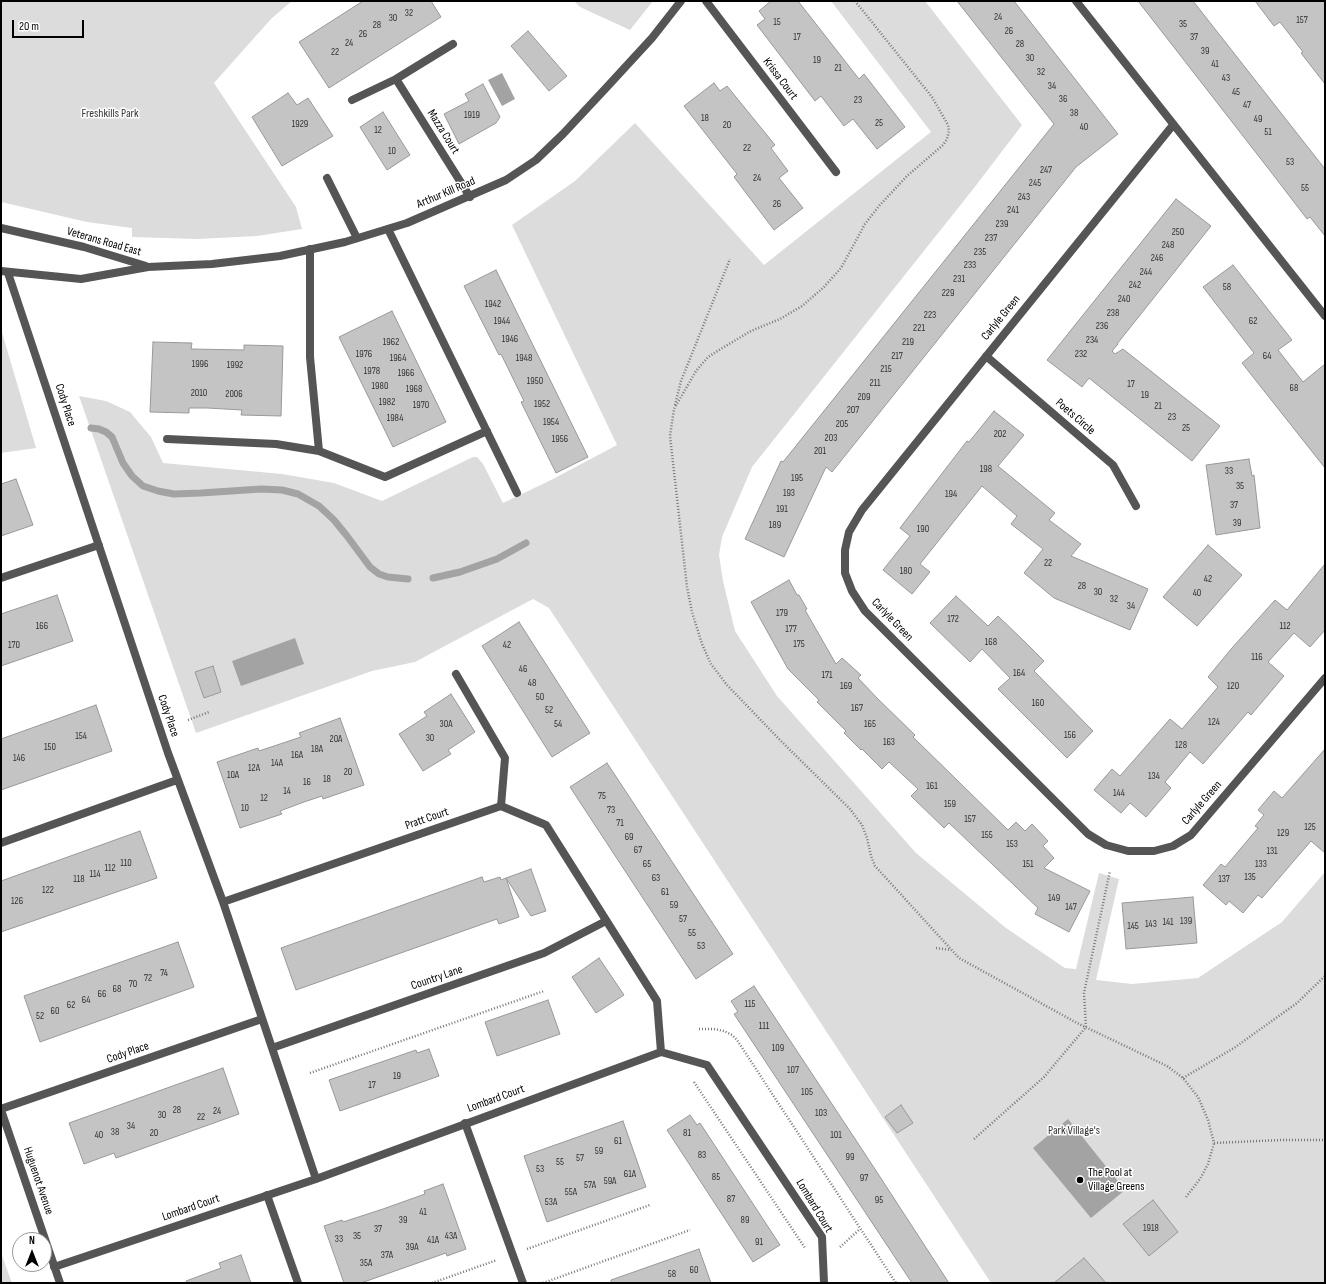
<!DOCTYPE html>
<html>
<head>
<meta charset="utf-8">
<style>
	body { margin:0 }
	#map { position:relative; width:1326px; height:1284px; overflow:hidden; background:#fff; font-family:"Sofia Sans Condensed",sans-serif }
	canvas { display:block }
	.frame { position:absolute; inset:0; border:2px solid #000; pointer-events:none }
	.north { position:absolute; left:12px; top:1232px; width:40px; height:40px; box-sizing:border-box; background:#fff; border:1px solid #999; border-radius:50%; rotate:0deg; font-size:11px; font-weight:700; line-height:16px; text-align:center; color:#000 }
	.north::after { content:''; display:block; margin:auto; width:14px; height:18px; background:#000; clip-path:polygon(50% 0,100% 100%,50% 72%,0 100%) }
	.scale { position:absolute; left:12px; top:20px; width:72px; height:18px; box-sizing:border-box; border:2px solid #000; border-top:0; padding-left:5px; font-size:12px; line-height:14px; white-space:nowrap; color:#000; -webkit-text-stroke:3px #fff; paint-order:stroke }
</style>
</head>
<body>
<div id="map">
<canvas width="1326" height="1284"></canvas>
<div class="frame"></div>
<div class="north">N</div>
<div class="scale">20 m</div>
</div>
<script>
const c = document.querySelector('canvas').getContext('2d');
c.lineJoin = 'round';
function paint(path, color) { c.fillStyle = color; c.fill(path, 'evenodd'); }
const toPath = rows => new Path2D(rows.map(r => 'M' + r).join(''));
function strokePath(path, color, width, dash) { c.strokeStyle = color; c.lineWidth = width; c.lineCap = dash ? 'butt' : 'round'; c.setLineDash(dash || []); c.stroke(path); }
function write(font, color, halo, rows, align = 'center') {
  c.font = font + ' "Sofia Sans Condensed",sans-serif'; c.lineWidth = 3; c.setLineDash([]); c.textBaseline = 'middle'; c.strokeStyle = halo; c.fillStyle = color; for (const [text, x, y, turn = 0] of rows) {
    c.save(); c.translate(x, y); c.rotate((+turn || 0) * Math.PI / 180); c.textAlign = isNaN(turn) ? turn : align; if (halo) c.strokeText(text, 0, 0); c.fillText(text, 0, 0); c.restore();
  }
}
const green = toPath([
	[1,1,292,1,271,19,214,83,296,207,302,229,257,236,197,239,132,237,132,228,87,222,1,202],
	[574,1,653,1,630,30,580,7],
	[831,1,925,1,1022,125,974,188,752,467,722,537,719,555,723,581,735,631,777,696,916,853,1006,928,1065,968,1076,969,1099,873,1119,879,1096,980,1132,984,1198,978,1282,922,1325,872,1325,1283,991,1283,549,608,533,599,415,662,372,671,196,733,79,396,106,401,130,412,151,437,163,463,282,474,334,483,382,501,473,457,477,457,483,464,503,503,551,480,617,445,512,225,575,181,635,123,764,265,931,132],
	[1,329,36,448,1,453],
	[1,1253,12,1283,1,1283]
]);
const water = toPath([
	[502,73,515,99,502,106,488,80],
	[295,638,304,664,241,686,232,661],
	[1068,1119,1125,1190,1091,1218,1033,1148]
]);
const stream = toPath([
	[91,428,99,429,106,432,112,437,123,463,132,476,143,486,158,491,174,494,201,493,261,489,282,490,298,494,319,506,334,520,347,536,370,567,379,574,388,577,408,579],
	[433,578,460,572,497,559,526,543]
]);
const building = toPath([
	[363,1,431,1,441,17,329,88,299,42,363,1],
	[771,1,798,1,859,79,864,74,905,127,877,149,853,119,844,126,821,96,815,101,757,25,765,19,759,11,771,1],
	[957,1,1014,1,1118,134,1076,167,832,472,826,467,784,557,745,539,781,461,783,462,1054,124,957,1],
	[1138,1,1193,1,1325,169,1325,236,1310,217,1307,219,1271,172,1138,1],
	[1255,1,1325,1,1325,84,1301,53,1303,52,1280,22,1274,26,1255,1],
	[528,31,567,76,549,91,511,46,528,31],
	[714,83,720,91,727,86,775,145,771,148,788,171,779,178,803,208,774,230,734,177,737,174,684,106,714,83],
	[483,84,500,117,496,123,459,144,444,114,469,101,465,94,483,84],
	[288,93,297,105,308,98,333,136,282,166,252,117,288,93],
	[383,112,410,155,387,170,360,127,383,112],
	[1176,199,1211,226,1117,344,1118,344,1112,351,1115,354,1123,349,1220,426,1192,461,1089,378,1082,387,1047,360,1176,199],
	[1233,265,1292,340,1278,350,1303,382,1325,364,1325,468,1242,363,1254,353,1203,287,1233,265],
	[496,270,588,457,556,473,521,402,524,401,501,354,499,355,464,286,496,270],
	[392,311,446,422,393,447,339,337,392,311],
	[153,342,192,343,191,349,244,350,244,345,283,346,281,416,241,415,242,410,207,408,189,408,189,413,150,412,153,342],
	[994,411,1024,435,998,466,1055,513,1049,520,1081,544,1071,556,1148,589,1130,630,1054,598,1024,573,1043,549,1011,524,1017,516,982,486,920,564,930,572,912,594,883,570,910,536,900,528,967,441,969,442,994,411],
	[1249,459,1252,476,1254,475,1260,528,1216,535,1206,465,1249,459],
	[16,479,33,525,1,536,1,484,16,479],
	[1208,545,1242,575,1197,626,1163,597,1208,545],
	[1325,564,1325,630,1310,647,1294,633,1268,662,1284,676,1251,715,1248,712,1203,764,1190,752,1165,782,1171,788,1146,817,1130,803,1121,813,1094,790,1112,769,1120,776,1170,719,1182,729,1218,687,1208,677,1232,648,1275,600,1287,610,1325,564],
	[789,580,797,595,799,595,807,609,805,610,836,664,842,658,861,675,858,678,878,699,915,735,913,737,1008,830,1016,822,1025,831,1032,824,1048,841,1043,846,1054,858,1044,868,1090,891,1069,932,1035,914,1038,908,949,823,944,828,911,796,918,789,889,762,882,769,862,749,861,750,844,733,846,731,817,702,819,700,788,669,751,602,789,580],
	[57,595,73,641,1,666,1,614,57,595],
	[956,596,988,626,998,616,1025,642,1044,661,1034,671,1093,731,1067,758,998,689,1010,678,982,649,970,662,930,623,956,596],
	[519,622,590,733,552,757,482,646,519,622],
	[213,666,221,692,204,698,195,672,213,666],
	[451,694,475,732,448,750,451,754,423,771,399,734,427,716,424,712,451,694],
	[96,705,112,751,1,790,1,739,96,705],
	[340,718,364,785,323,799,322,796,304,802,280,811,282,814,240,828,217,762,258,748,259,751,301,737,299,733,340,718],
	[1325,749,1325,853,1311,841,1262,898,1258,895,1243,913,1229,901,1226,905,1203,885,1221,864,1225,867,1258,828,1255,826,1264,815,1258,810,1274,791,1282,798,1325,749],
	[607,763,733,954,696,979,570,787,607,763],
	[140,831,157,878,1,932,1,881,140,831],
	[531,869,546,911,531,916,506,878,531,869],
	[482,877,484,882,500,877,501,880,506,878,519,917,499,924,497,919,296,990,281,948,482,877],
	[1193,897,1197,943,1126,949,1122,903,1193,897],
	[178,942,194,987,40,1042,24,996,178,942],
	[599,958,624,995,596,1013,572,977,599,958],
	[754,986,869,1160,949,1283,912,1283,734,1014,738,1012,731,1001,754,986],
	[548,1000,560,1034,497,1056,485,1022,548,1000],
	[429,1049,439,1076,340,1111,329,1080,416,1050,417,1053,429,1049],
	[223,1068,239,1114,116,1158,114,1153,84,1164,69,1123,223,1068],
	[901,1105,913,1123,897,1133,885,1117,901,1105],
	[690,1115,697,1125,700,1123,780,1245,753,1262,667,1130,690,1115],
	[623,1121,646,1187,547,1222,524,1156,623,1121],
	[443,1184,466,1249,447,1256,446,1253,361,1283,344,1283,324,1226,342,1220,343,1222,383,1209,425,1194,424,1191,443,1184],
	[1153,1200,1178,1232,1149,1256,1123,1224,1153,1200],
	[699,1249,711,1283,611,1283,611,1280,699,1249],
	[241,1255,251,1283,187,1283,186,1281,221,1268,219,1263,241,1255],
	[1084,1258,1106,1283,1054,1283,1084,1258]
]);
const path = toPath([
	[855,1,932,97,948,125,949,131,947,139,943,145,907,176,879,206,865,224,841,268,824,287,802,306,780,319,751,331,724,347,708,357,696,371,674,409,670,436,687,587,692,612,702,644,711,664,727,685,780,740,850,809,862,825,867,838,871,856,875,866,959,958,1077,1023,1167,1066,1183,1078,1198,1097,1208,1120,1214,1143,1281,1140,1325,1140],
	[675,405,681,381,730,259],
	[188,720,209,712],
	[936,948,951,950],
	[699,1029,714,1029,724,1031,732,1035,737,1040,896,1283],
	[310,1073,544,991],
	[1183,1078,1234,1048,1297,1003,1325,976],
	[694,1082,805,1248],
	[974,1139,1044,1077,1086,1027,1084,993,1110,871],
	[1186,1197,1200,1179,1208,1164,1214,1143],
	[840,1247,860,1229],
	[527,1249,650,1205],
	[432,1283,497,1260],
	[543,1283,690,1230]
]);
const service = toPath([
	[327,178,357,238],
	[388,229,517,493],
	[310,249,310,357,319,451],
	[167,439,276,444,319,451,385,477,487,431],
	[456,674,505,758,501,806,546,825,657,1001,661,1052,707,1065,822,1237,824,1283],
	[465,1123,523,1283],
	[267,1195,298,1283]
]);
const minor = toPath([
	[706,1,836,172],
	[1076,1,1325,316],
	[396,79,470,197],
	[352,100,396,79,453,44],
	[1173,125,862,510,849,532,845,550,845,573,852,591,865,611,1088,834,1106,845,1128,851,1154,851,1173,846,1191,835,1325,678],
	[8,273,168,753,223,902,316,1179],
	[986,356,1113,465,1136,506],
	[1,578,99,545],
	[1,843,177,780],
	[223,902,501,806],
	[272,1048,544,953,606,921],
	[1,1109,262,1019],
	[54,1267,316,1179,661,1052]
]);
const tertiary = toPath([
	[1,228,84,247,146,266],
	[1,271,81,279,148,267,212,264,280,256,345,242,407,223,506,180,536,160,563,134,606,88,652,38,681,1],
	[1,1110,60,1283]
]);
const markers = [
	[1080,1180,4,"#000"]
];
const numberNames = [
	["32",409,13],
	["24",998,17],
	["30",393,18],
	["157",1302,20],
	["15",777,22],
	["35",1183,24],
	["28",377,25],
	["26",1009,31],
	["26",363,34],
	["17",797,37],
	["37",1194,37],
	["24",349,43],
	["28",1020,44],
	["39",1205,51],
	["22",335,52],
	["30",1030,58],
	["19",817,60],
	["41",1215,64],
	["21",838,68],
	["32",1041,72],
	["43",1226,78],
	["34",1052,86],
	["45",1236,92],
	["36",1063,99],
	["23",858,100],
	["47",1247,105],
	["38",1074,113],
	["1919",472,115],
	["18",705,118],
	["49",1258,119],
	["25",879,123],
	["1929",300,124],
	["20",727,125],
	["40",1084,127],
	["12",378,130],
	["51",1268,132],
	["22",747,148],
	["10",392,151],
	["53",1290,162],
	["247",1046,170],
	["24",757,178],
	["245",1035,183],
	["55",1305,188],
	["243",1024,197],
	["26",777,204],
	["241",1013,210],
	["239",1002,224],
	["250",1178,232],
	["237",991,238],
	["248",1168,245],
	["235",980,252],
	["246",1157,258],
	["233",970,265],
	["244",1146,272],
	["231",959,279],
	["242",1135,285],
	["58",1227,287],
	["229",948,293],
	["240",1124,299],
	["1942",493,304],
	["238",1113,313],
	["223",930,315],
	["1944",502,321],
	["62",1253,321],
	["236",1102,326],
	["221",919,328],
	["1946",510,339],
	["234",1092,340],
	["1962",391,342],
	["219",908,342],
	["1976",364,354],
	["232",1081,354],
	["217",897,356],
	["64",1267,356],
	["1964",398,358],
	["1948",524,358],
	["1996",200,364],
	["1992",235,365],
	["215",886,369],
	["1978",372,371],
	["1966",406,373],
	["1950",535,381],
	["211",875,383],
	["17",1131,384],
	["1980",380,386],
	["68",1294,388],
	["1968",414,389],
	["2010",199,393],
	["2006",234,394],
	["19",1145,395],
	["209",864,397],
	["1982",387,402],
	["1952",542,404],
	["1970",421,405],
	["21",1158,406],
	["207",853,410],
	["23",1172,417],
	["1984",395,418],
	["1954",551,422],
	["205",842,424],
	["25",1186,428],
	["202",1000,434],
	["203",831,438],
	["1956",560,439],
	["201",820,451],
	["198",986,469],
	["33",1229,471],
	["195",797,478],
	["35",1240,486],
	["193",789,493],
	["194",951,494],
	["37",1234,505],
	["191",782,509],
	["39",1237,523],
	["189",775,525],
	["190",923,529],
	["22",1048,563],
	["180",906,571],
	["42",1208,579],
	["28",1082,586],
	["30",1098,592],
	["40",1197,593],
	["32",1114,599],
	["34",1131,606],
	["179",782,613],
	["172",953,619],
	["166",42,626],
	["112",1285,626],
	["177",791,629],
	["168",991,642],
	["175",799,644],
	["170",14,645],
	["42",507,645],
	["116",1257,657],
	["46",523,669],
	["164",1019,673],
	["171",827,675],
	["48",532,683],
	["169",846,686],
	["120",1233,686],
	["50",540,697],
	["160",1038,703],
	["167",857,708],
	["52",549,710],
	["124",1214,722],
	["30A",446,724],
	["54",558,724],
	["165",870,724],
	["156",1070,735],
	["154",81,736],
	["30",430,738],
	["20A",336,739],
	["163",889,742],
	["128",1181,745],
	["150",50,747],
	["18A",317,749],
	["16A",297,755],
	["146",19,758],
	["14A",277,763],
	["12A",254,768],
	["20",348,772],
	["10A",233,775],
	["134",1154,776],
	["18",327,779],
	["16",307,782],
	["161",932,786],
	["14",287,791],
	["144",1119,793],
	["75",602,796],
	["12",264,798],
	["159",950,804],
	["10",245,808],
	["73",611,810],
	["157",970,819],
	["71",620,823],
	["125",1310,827],
	["129",1283,833],
	["155",987,835],
	["69",629,837],
	["153",1012,844],
	["67",638,850],
	["131",1272,851],
	["110",126,863],
	["65",647,864],
	["151",1028,864],
	["133",1261,864],
	["112",110,868],
	["114",95,874],
	["135",1250,877],
	["63",656,878],
	["118",79,879],
	["137",1224,879],
	["122",48,890],
	["61",665,892],
	["149",1054,898],
	["126",17,901],
	["59",674,905],
	["147",1071,907],
	["57",683,919],
	["139",1186,921],
	["141",1168,922],
	["143",1151,924],
	["145",1133,926],
	["55",692,933],
	["53",701,946],
	["74",164,973],
	["72",148,978],
	["70",133,984],
	["68",117,989],
	["66",102,994],
	["64",86,1000],
	["115",750,1004],
	["62",71,1005],
	["60",55,1011],
	["52",40,1016],
	["111",764,1026],
	["109",778,1048],
	["107",793,1070],
	["19",397,1076],
	["17",372,1085],
	["105",807,1092],
	["28",177,1110],
	["24",217,1111],
	["103",821,1113],
	["30",162,1115],
	["22",201,1117],
	["34",131,1126],
	["38",115,1132],
	["20",154,1133],
	["81",687,1133],
	["40",99,1135],
	["101",836,1135],
	["61",618,1141],
	["59",599,1151],
	["83",702,1155],
	["99",850,1157],
	["57",580,1158],
	["55",560,1162],
	["53",540,1169],
	["61A",630,1174],
	["85",716,1177],
	["97",864,1178],
	["59A",610,1181],
	["57A",590,1185],
	["55A",571,1192],
	["87",731,1199],
	["95",879,1200],
	["53A",551,1202],
	["41",423,1212],
	["39",403,1220],
	["89",745,1220],
	["1918",1151,1228],
	["37",378,1229],
	["35",357,1236],
	["43A",451,1236],
	["33",339,1239],
	["41A",433,1240],
	["91",759,1242],
	["39A",412,1247],
	["37A",387,1255],
	["35A",366,1263],
	["60",694,1270],
	["58",672,1274]
];
const streetNames = [
	["Krissa Court",780,79,53],
	["Mazza Court",443,132,58],
	["Arthur Kill Road",446,193,-23],
	["Veterans Road East",104,242,16],
	["Carlyle Green",1001,318,-51],
	["Cody Place",65,405,72],
	["Poets Circle",1075,417,41],
	["Carlyle Green",892,620,46],
	["Cody Place",168,716,71],
	["Carlyle Green",1202,803,-49],
	["Pratt Court",427,819,-19],
	["Country Lane",437,978,-19],
	["Cody Place",128,1053,-19],
	["Lombard Court",496,1099,-20],
	["Huguenot Avenue",38,1181,71],
	["Lombard Court",814,1206,59],
	["Lombard Court",191,1208,-19]
];
const parkNames = [
	["Freshkills Park",110,114],
	["Park Village's",1074,1131]
];
const poiNames = [
	["The Pool at",1088,1173],
	["Village Greens",1088,1187]
];
paint(green, '#dcdcdc');
paint(water, '#a3a3a3');
strokePath(stream, '#a3a3a3', 7);
paint(building, '#c4c4c4');
strokePath(building, '#999', 1);
strokePath(path, '#777', 2.5, [1, 2]);
strokePath(service, '#555', 8);
strokePath(minor, '#555', 8);
strokePath(tertiary, '#555', 8);
for (const [x, y, r, color] of markers) { const dot = new Path2D(); dot.arc(x, y, r, 0, 2 * Math.PI); c.fillStyle = color; c.fill(dot); strokePath(dot, '#fff', 1.5); }
write('10px', '#313131', null, numberNames);
write('12px', '#000', '#fff', streetNames);
write('12px', '#333', '#fff', parkNames);
write('12px', '#000', '#fff', poiNames, 'left');
</script>
</body>
</html>
